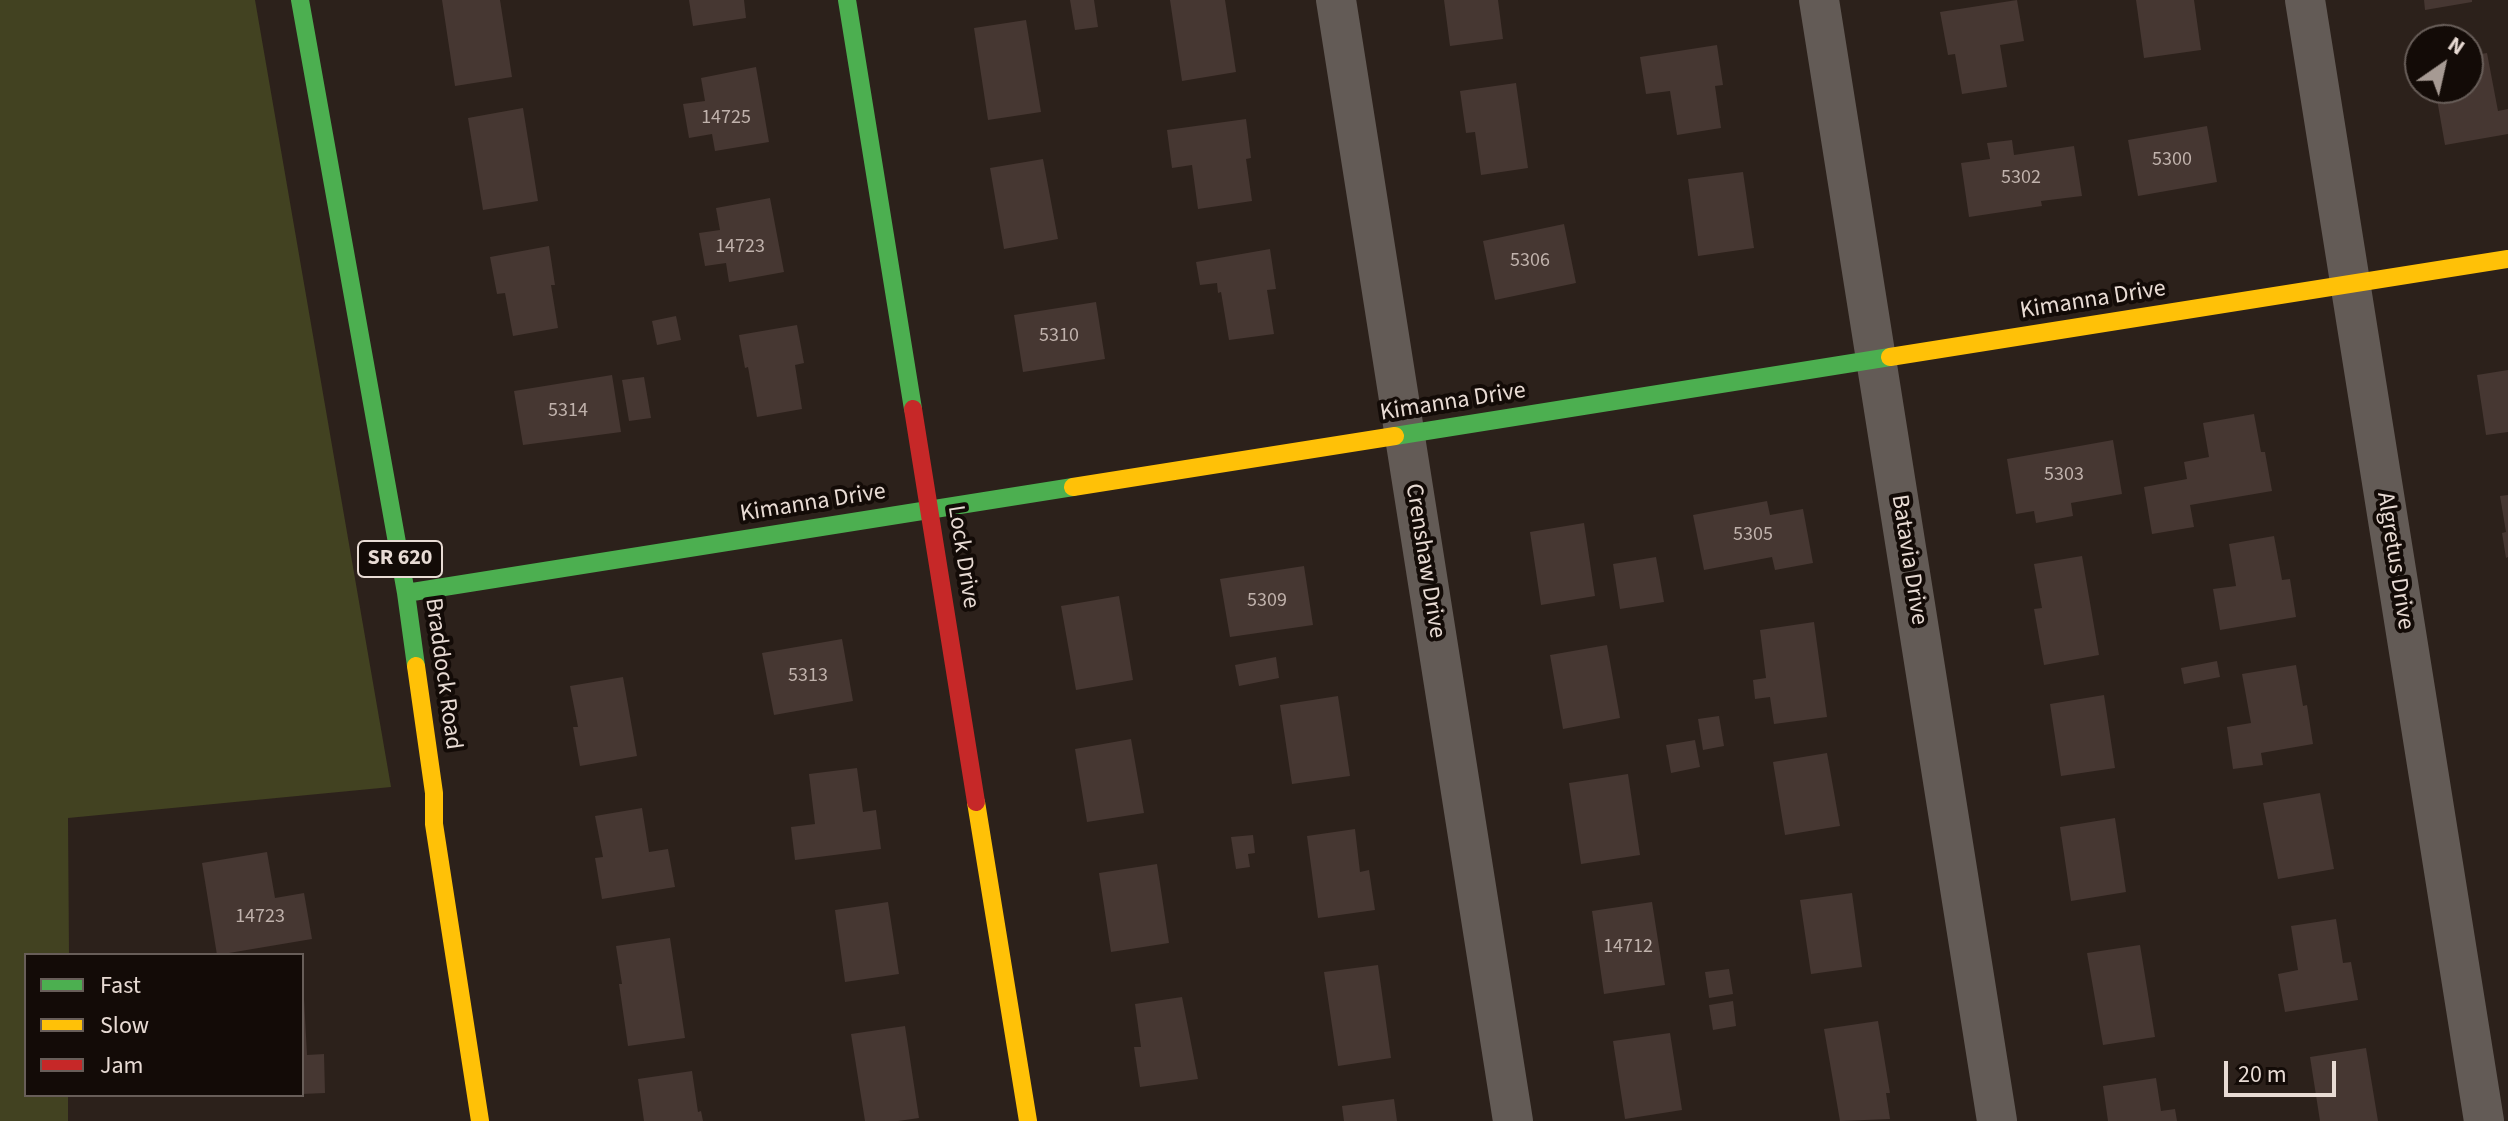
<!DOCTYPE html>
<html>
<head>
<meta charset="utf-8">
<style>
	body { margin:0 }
	#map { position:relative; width:2508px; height:1121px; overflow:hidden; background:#2c211b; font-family:"Source Sans 3",sans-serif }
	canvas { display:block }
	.legend { position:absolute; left:24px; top:953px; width:280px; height:144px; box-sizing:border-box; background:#130b07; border:2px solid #685e59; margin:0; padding:10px 14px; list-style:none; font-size:24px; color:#e8dbd4 }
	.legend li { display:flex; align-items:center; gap:16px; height:40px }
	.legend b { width:40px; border:2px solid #685e59 }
	.north { position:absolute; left:2404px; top:24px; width:80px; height:80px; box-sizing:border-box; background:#130b07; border:2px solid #685e59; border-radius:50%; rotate:34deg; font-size:22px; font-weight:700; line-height:32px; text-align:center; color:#e8dbd4 }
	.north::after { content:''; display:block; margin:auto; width:28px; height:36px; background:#a69a93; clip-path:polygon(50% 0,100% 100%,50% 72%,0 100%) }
	.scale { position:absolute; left:2224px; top:1061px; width:112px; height:36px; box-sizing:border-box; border:4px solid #e8dbd4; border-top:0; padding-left:10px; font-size:24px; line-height:28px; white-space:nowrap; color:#e8dbd4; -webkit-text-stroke:6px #130b07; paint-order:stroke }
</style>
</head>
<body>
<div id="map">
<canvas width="2508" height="1121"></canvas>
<ul class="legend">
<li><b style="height:10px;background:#4caf50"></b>Fast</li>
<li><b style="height:10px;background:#ffc107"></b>Slow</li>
<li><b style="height:10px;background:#c62828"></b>Jam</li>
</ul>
<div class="north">N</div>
<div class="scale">20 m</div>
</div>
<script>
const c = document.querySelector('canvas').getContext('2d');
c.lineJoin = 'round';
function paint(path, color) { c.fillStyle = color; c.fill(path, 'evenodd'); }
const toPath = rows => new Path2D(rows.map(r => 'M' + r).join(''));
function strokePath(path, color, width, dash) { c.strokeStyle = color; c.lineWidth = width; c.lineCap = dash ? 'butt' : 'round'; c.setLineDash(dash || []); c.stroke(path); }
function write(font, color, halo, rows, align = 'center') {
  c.font = font + ' "Source Sans 3",sans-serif'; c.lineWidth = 8; c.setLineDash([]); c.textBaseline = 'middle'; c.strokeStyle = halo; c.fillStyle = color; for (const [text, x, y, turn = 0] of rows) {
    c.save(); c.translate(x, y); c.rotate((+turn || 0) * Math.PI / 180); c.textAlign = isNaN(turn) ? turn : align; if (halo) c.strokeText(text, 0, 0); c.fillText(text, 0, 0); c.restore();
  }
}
const green = toPath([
	[0,0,255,0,391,787,68,818,69,955,26,955,26,1095,68,1095,68,1121,0,1121]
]);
const building = toPath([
	[442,0,500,0,512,77,455,86],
	[689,0,744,0,746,18,693,26],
	[1070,0,1094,0,1098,27,1075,30],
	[1170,0,1225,0,1236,72,1182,81],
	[1444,0,1498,0,1503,39,1450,46],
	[2017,0,2024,41,2000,45,2007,87,1962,94,1955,54,1948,55,1940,12],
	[2136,0,2194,0,2201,50,2144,58],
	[2424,0,2472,0,2472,2,2425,10],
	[1026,20,1041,112,988,120,974,28],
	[1717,45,1723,85,1715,86,1721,128,1677,135,1670,91,1646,94,1640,57],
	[2487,53,2498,111,2508,109,2508,134,2445,145,2435,88,2468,88,2468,56],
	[756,67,769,142,715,151,712,134,689,138,683,104,705,101,701,78],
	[1516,83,1528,168,1481,175,1475,132,1466,133,1460,91],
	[523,108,538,201,483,210,468,118],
	[1246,119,1251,158,1246,159,1252,201,1198,209,1192,165,1172,168,1167,130],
	[2207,126,2217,182,2138,196,2128,140],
	[2012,140,2014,155,2074,146,2082,196,2041,201,2042,206,1969,217,1961,163,1990,159,1987,143],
	[1043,159,1058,239,1004,249,990,168],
	[1743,172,1754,248,1698,256,1688,179],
	[770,198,784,272,729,282,726,263,705,266,699,233,720,230,716,208],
	[1564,224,1576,283,1495,300,1483,241],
	[549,246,555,285,551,285,558,328,513,336,505,293,497,294,490,257],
	[1270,249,1276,289,1267,290,1274,334,1229,340,1221,292,1218,293,1217,283,1200,285,1196,262],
	[1096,302,1105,359,1023,372,1014,315],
	[676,316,681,340,657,345,652,321],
	[797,325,804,363,795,365,802,409,757,417,748,367,745,368,739,335],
	[2508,370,2508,432,2486,435,2477,375],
	[612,375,621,432,523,445,514,391],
	[644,377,651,418,629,421,622,380],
	[2254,414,2261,452,2265,452,2272,491,2190,505,2194,527,2152,534,2144,487,2187,479,2184,462,2209,457,2203,423],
	[2113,440,2122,494,2071,503,2073,516,2036,523,2034,511,2016,514,2007,459],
	[2508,495,2508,557,2506,558,2502,533,2506,532,2500,496],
	[1767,501,1770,515,1803,509,1813,563,1775,570,1772,557,1704,570,1693,515],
	[1584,523,1595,596,1541,605,1530,532],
	[2274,536,2282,580,2290,579,2296,617,2220,630,2213,589,2236,586,2229,544],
	[2082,556,2099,655,2044,665,2034,609,2042,608,2034,564],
	[1656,557,1664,602,1620,609,1613,564],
	[1304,566,1313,625,1230,637,1220,579],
	[1119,596,1133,680,1076,690,1061,606],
	[1814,622,1827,717,1774,724,1770,697,1755,699,1753,680,1766,678,1760,630],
	[842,639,853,701,774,715,762,653],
	[1607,645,1620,718,1563,729,1550,655],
	[1276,657,1279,678,1239,686,1235,665],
	[2217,661,2220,677,2184,684,2181,668],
	[2296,665,2303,706,2307,705,2313,744,2261,753,2263,765,2233,769,2227,727,2251,723,2242,674],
	[623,677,637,756,580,766,573,727,578,727,570,686],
	[2104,695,2115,768,2061,776,2050,704],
	[1338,696,1350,776,1292,784,1280,705],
	[1719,716,1724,746,1703,750,1698,719],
	[1131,739,1144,813,1087,822,1075,749],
	[1695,740,1700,767,1671,773,1666,745],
	[1827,753,1840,826,1785,835,1773,762],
	[857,768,863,812,876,810,881,849,795,860,791,827,815,824,809,774],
	[1628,774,1640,855,1581,864,1569,783],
	[2320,793,2334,869,2278,879,2263,803],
	[642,808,649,852,668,849,675,887,602,899,595,858,603,857,595,816],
	[2115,818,2126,892,2071,901,2060,827],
	[1355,829,1360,872,1369,870,1375,910,1318,918,1307,836],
	[1253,835,1255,853,1248,854,1250,867,1236,869,1231,837],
	[267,852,275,898,304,893,312,939,217,955,202,863],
	[1157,864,1169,943,1111,952,1099,873],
	[1852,893,1862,967,1811,974,1800,900],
	[888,902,899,974,845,982,835,910],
	[1652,902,1665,985,1604,994,1592,911],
	[2336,919,2343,963,2351,962,2358,1000,2285,1012,2278,974,2298,970,2291,926],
	[670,938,685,1038,628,1046,619,984,622,984,616,946],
	[2140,945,2155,1037,2103,1045,2087,953],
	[1378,965,1391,1058,1338,1066,1324,972],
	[1729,969,1733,994,1709,998,1705,972],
	[1182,997,1198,1079,1140,1087,1134,1047,1141,1047,1135,1004],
	[302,999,304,999,307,1055,324,1054,325,1093,302,1094],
	[1733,1001,1736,1026,1713,1030,1709,1005],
	[1878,1021,1890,1093,1886,1093,1890,1119,1840,1121,1824,1029],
	[905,1026,919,1118,898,1121,865,1121,851,1034],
	[1670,1033,1682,1110,1625,1119,1613,1041],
	[2366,1048,2378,1121,2320,1121,2310,1057],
	[692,1071,698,1112,701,1111,703,1121,644,1121,638,1079],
	[2156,1078,2161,1111,2175,1109,2177,1121,2108,1121,2103,1086],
	[1394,1099,1397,1121,1344,1121,1342,1106]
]);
const street = toPath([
	[1336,0,1513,1121],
	[1819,0,1997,1121],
	[2305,0,2484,1121]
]);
const fast = toPath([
	[300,0,406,593,416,666],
	[847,0,913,409],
	[1395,436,1890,357],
	[406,593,1073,487]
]);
const slow = toPath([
	[1890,357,2508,259],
	[1073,487,1395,436],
	[416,666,434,793,434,824,480,1121],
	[976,802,1028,1121]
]);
const jam = toPath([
	[913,409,976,802]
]);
const numberNames = [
	["14725",726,119],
	["5300",2172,161],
	["5302",2021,179],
	["14723",740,248],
	["5306",1530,262],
	["5310",1059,337],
	["5314",568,412],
	["5303",2064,476],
	["5305",1753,536],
	["5309",1267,602],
	["5313",808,677],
	["14723",260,918],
	["14712",1628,948]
];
const shields = [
	[400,559,84]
];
const shieldNames = [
	["SR 620",400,559]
];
const streetNames = [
	["Kimanna Drive",2093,301,-9],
	["Kimanna Drive",1453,403,-9],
	["Kimanna Drive",813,504,-9],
	["Lock Drive",962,557,81],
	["Batavia Drive",1908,560,81],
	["Crenshaw Drive",1424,561,81],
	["Algretus Drive",2394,561,81],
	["Braddock Road",442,674,82]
];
paint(green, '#424221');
paint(building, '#463732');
strokePath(street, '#635b56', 40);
strokePath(fast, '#4caf50', 18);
strokePath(slow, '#ffc107', 18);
strokePath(jam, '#c62828', 18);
write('20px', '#c0b2ac', null, numberNames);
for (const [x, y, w] of shields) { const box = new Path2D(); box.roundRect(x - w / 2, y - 18, w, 36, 6); c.fillStyle = '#130b07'; c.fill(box); strokePath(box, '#e8dbd4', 2); }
write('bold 22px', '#e8dbd4', null, shieldNames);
write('24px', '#e8dbd4', '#130b07', streetNames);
</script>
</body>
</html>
